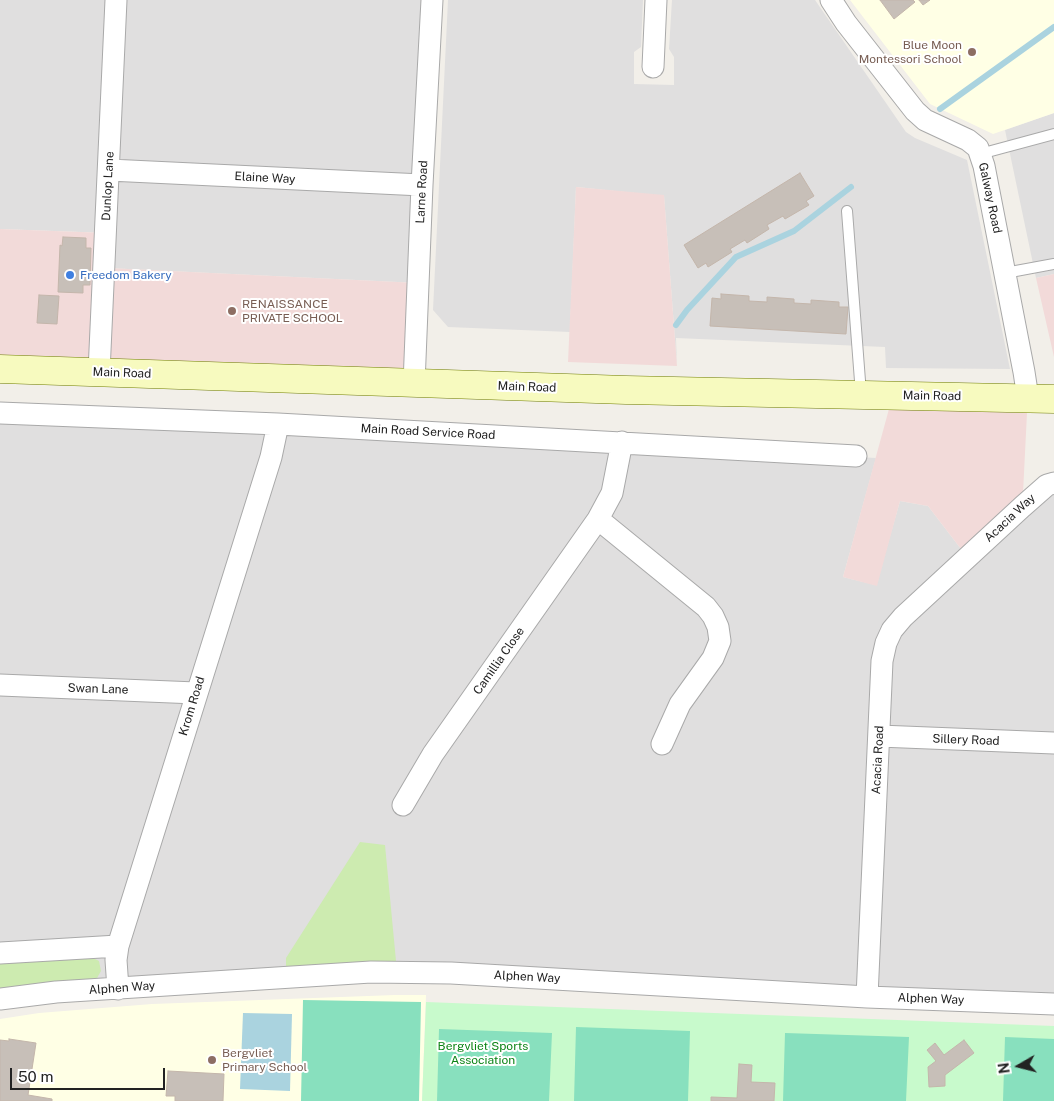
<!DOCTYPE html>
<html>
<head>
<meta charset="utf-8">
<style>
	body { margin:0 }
	#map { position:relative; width:1054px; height:1101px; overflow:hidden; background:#f2efe9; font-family:"Public Sans",sans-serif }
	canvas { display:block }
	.north { position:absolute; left:994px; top:1041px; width:50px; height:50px; -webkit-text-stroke:4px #fff; paint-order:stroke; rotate:262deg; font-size:14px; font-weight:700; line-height:20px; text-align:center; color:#222 }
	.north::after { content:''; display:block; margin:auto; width:18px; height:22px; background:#222; clip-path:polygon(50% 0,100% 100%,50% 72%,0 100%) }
	.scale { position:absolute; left:10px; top:1068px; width:155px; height:22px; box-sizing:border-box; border:2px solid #222; border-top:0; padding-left:6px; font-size:15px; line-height:18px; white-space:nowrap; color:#222; -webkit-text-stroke:4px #fff; paint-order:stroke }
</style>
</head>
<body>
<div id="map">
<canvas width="1054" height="1101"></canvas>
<div class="north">N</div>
<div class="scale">50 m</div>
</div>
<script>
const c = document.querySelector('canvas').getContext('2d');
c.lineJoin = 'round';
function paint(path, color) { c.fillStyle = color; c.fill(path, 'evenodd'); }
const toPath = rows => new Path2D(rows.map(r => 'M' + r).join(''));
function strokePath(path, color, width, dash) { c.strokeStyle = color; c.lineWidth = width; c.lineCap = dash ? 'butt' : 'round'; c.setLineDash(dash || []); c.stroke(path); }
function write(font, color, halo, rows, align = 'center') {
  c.font = font + ' "Public Sans",sans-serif'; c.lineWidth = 4; c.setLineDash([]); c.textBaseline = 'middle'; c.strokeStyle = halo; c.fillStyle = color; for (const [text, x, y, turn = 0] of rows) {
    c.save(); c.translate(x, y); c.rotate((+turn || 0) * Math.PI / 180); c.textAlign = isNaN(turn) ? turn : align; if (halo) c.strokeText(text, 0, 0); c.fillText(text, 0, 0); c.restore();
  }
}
const residential = toPath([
	[0,0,432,0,418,283,107,268,108,233,0,229],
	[448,0,643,0,641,47,634,52,634,84,674,85,674,57,669,49,672,0,815,0,906,132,915,138,967,160,1010,369,886,368,885,347,676,338,677,366,664,196,576,187,570,332,448,327,433,310],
	[1054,113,1054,274,1036,278,1005,130],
	[0,413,876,458,843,577,876,585,900,501,928,506,961,549,1054,483,1054,1004,451,973,0,999]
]);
const commercial = toPath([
	[576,187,664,195,677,366,568,362],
	[0,229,108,233,108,268,418,283,414,384,0,366],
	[1054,274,1054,357,1036,278],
	[889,409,1027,413,1023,493,961,549,928,506,900,501,877,586,843,577]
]);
const education = toPath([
	[850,0,1054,0,1054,113,993,134,930,104],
	[395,995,426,995,422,1101,0,1101,0,1019,39,1013,152,1004]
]);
const grass = toPath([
	[360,842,385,845,396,961,286,967,286,958],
	[91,957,99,961,101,971,97,978,92,980,36,984,0,988,0,962]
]);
const park = toPath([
	[426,1002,1054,1026,1054,1101,422,1101]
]);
const pitch = toPath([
	[303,1000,421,1002,419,1101,301,1101],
	[576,1027,690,1031,688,1101,574,1101],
	[439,1029,552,1033,549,1101,437,1101],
	[785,1033,909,1037,906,1101,783,1101],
	[1005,1037,1054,1039,1054,1101,1003,1101]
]);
const water = toPath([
	[243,1013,292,1014,290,1091,240,1089]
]);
const stream = toPath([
	[940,109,1054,27],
	[676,325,687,310,736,257,794,231,851,187]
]);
const building = toPath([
	[880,0,913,0,915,2,894,19,880,0],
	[919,0,930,0,923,5,919,0],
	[800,173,814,196,806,201,809,205,785,219,783,216,767,225,769,229,747,243,745,240,730,249,732,252,708,267,706,263,698,268,684,245,800,173],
	[63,237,86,238,86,248,91,248,90,285,83,285,83,293,58,292,60,245,62,246,63,237],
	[721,294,749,296,749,301,767,302,767,297,794,299,794,303,811,304,811,300,839,302,839,307,848,307,846,334,710,326,712,298,721,299,721,294],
	[39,295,59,296,57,324,37,323,39,295],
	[9,1039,36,1043,28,1095,52,1099,52,1101,0,1101,0,1040,9,1041,9,1039],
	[964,1040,974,1053,945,1075,945,1086,929,1087,928,1067,936,1061,927,1050,935,1043,944,1055,964,1040],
	[739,1064,752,1065,751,1082,775,1083,774,1101,711,1101,711,1097,737,1098,739,1064],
	[168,1071,224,1074,223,1101,175,1101,175,1096,166,1096,168,1071]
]);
const service = toPath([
	[980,154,1054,134],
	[847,211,861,394],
	[1005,273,1054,264]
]);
const minor = toPath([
	[831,0,846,23,915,111,925,120,968,140,978,148,984,166,1024,372,1028,398],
	[653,67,656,0],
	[109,170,422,185],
	[99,372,116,0],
	[414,384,422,185,432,0],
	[0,413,278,424,856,456],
	[598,519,706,607,713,616,718,627,720,641,713,658,680,704,662,744],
	[0,685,196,693],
	[879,736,1054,743],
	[403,805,433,754,598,519,612,493,622,442],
	[0,953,118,946],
	[118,989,116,960,118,946,271,457,278,424],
	[867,997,882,661,886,643,892,630,903,617,1022,507,1047,485,1054,483],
	[0,999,56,992,371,972,451,973,867,997,1054,1004]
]);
const secondary = toPath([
	[0,369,626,390,1054,399]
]);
const markers = [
	[972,52,5,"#8d6e63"],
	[70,275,5,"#3f7fe0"],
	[232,311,5,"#8d6e63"],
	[212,1060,5,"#8d6e63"]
];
const educationNames = [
	["Blue Moon",962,45,"right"],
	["Montessori School",962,59,"right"],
	["RENAISSANCE",242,304],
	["PRIVATE SCHOOL",242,318],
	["Bergvliet",222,1053],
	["Primary School",222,1067]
];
const streetNames = [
	["Elaine Way",265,178,3],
	["Dunlop Lane",108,186,-87],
	["Larne Road",422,192,-87],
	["Galway Road",990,198,78],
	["Main Road",122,373,2],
	["Main Road",527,387,2],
	["Main Road",932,396,1],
	["Main Road Service Road",428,432,3],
	["Acacia Way",1010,518,-43],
	["Camillia Close",499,661,-55],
	["Swan Lane",98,689,2],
	["Krom Road",192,706,-73],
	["Sillery Road",966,740,2],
	["Acacia Road",878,760,-87],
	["Alphen Way",527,977,3],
	["Alphen Way",122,988,-4],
	["Alphen Way",931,999,2]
];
const shopNames = [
	["Freedom Bakery",80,275]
];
const parkNames = [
	["Bergvliet Sports",483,1046],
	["Association",483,1060]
];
paint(residential, '#e0dfdf');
paint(commercial, '#f2dad9');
paint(education, '#ffffe5');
paint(grass, '#cdebb0');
paint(park, '#c8facc');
paint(pitch, '#88e0be');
paint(water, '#aad3df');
strokePath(stream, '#aad3df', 6);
paint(building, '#c7bfb8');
strokePath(building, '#c4b6ab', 1);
strokePath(service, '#a9a9a9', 12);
strokePath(minor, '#a9a9a9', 23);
strokePath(secondary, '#707d05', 29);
strokePath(service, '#fff', 10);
strokePath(minor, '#fff', 21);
strokePath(secondary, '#f7fabf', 28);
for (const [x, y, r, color] of markers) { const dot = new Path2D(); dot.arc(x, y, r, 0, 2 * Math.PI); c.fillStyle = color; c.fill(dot); strokePath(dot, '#fff', 2); }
write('12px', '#785e54', '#fff', educationNames, 'left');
write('12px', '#222', '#fff', streetNames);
write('12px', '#366cbe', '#fff', shopNames, 'left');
write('12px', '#0c8416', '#fff', parkNames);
</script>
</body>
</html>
